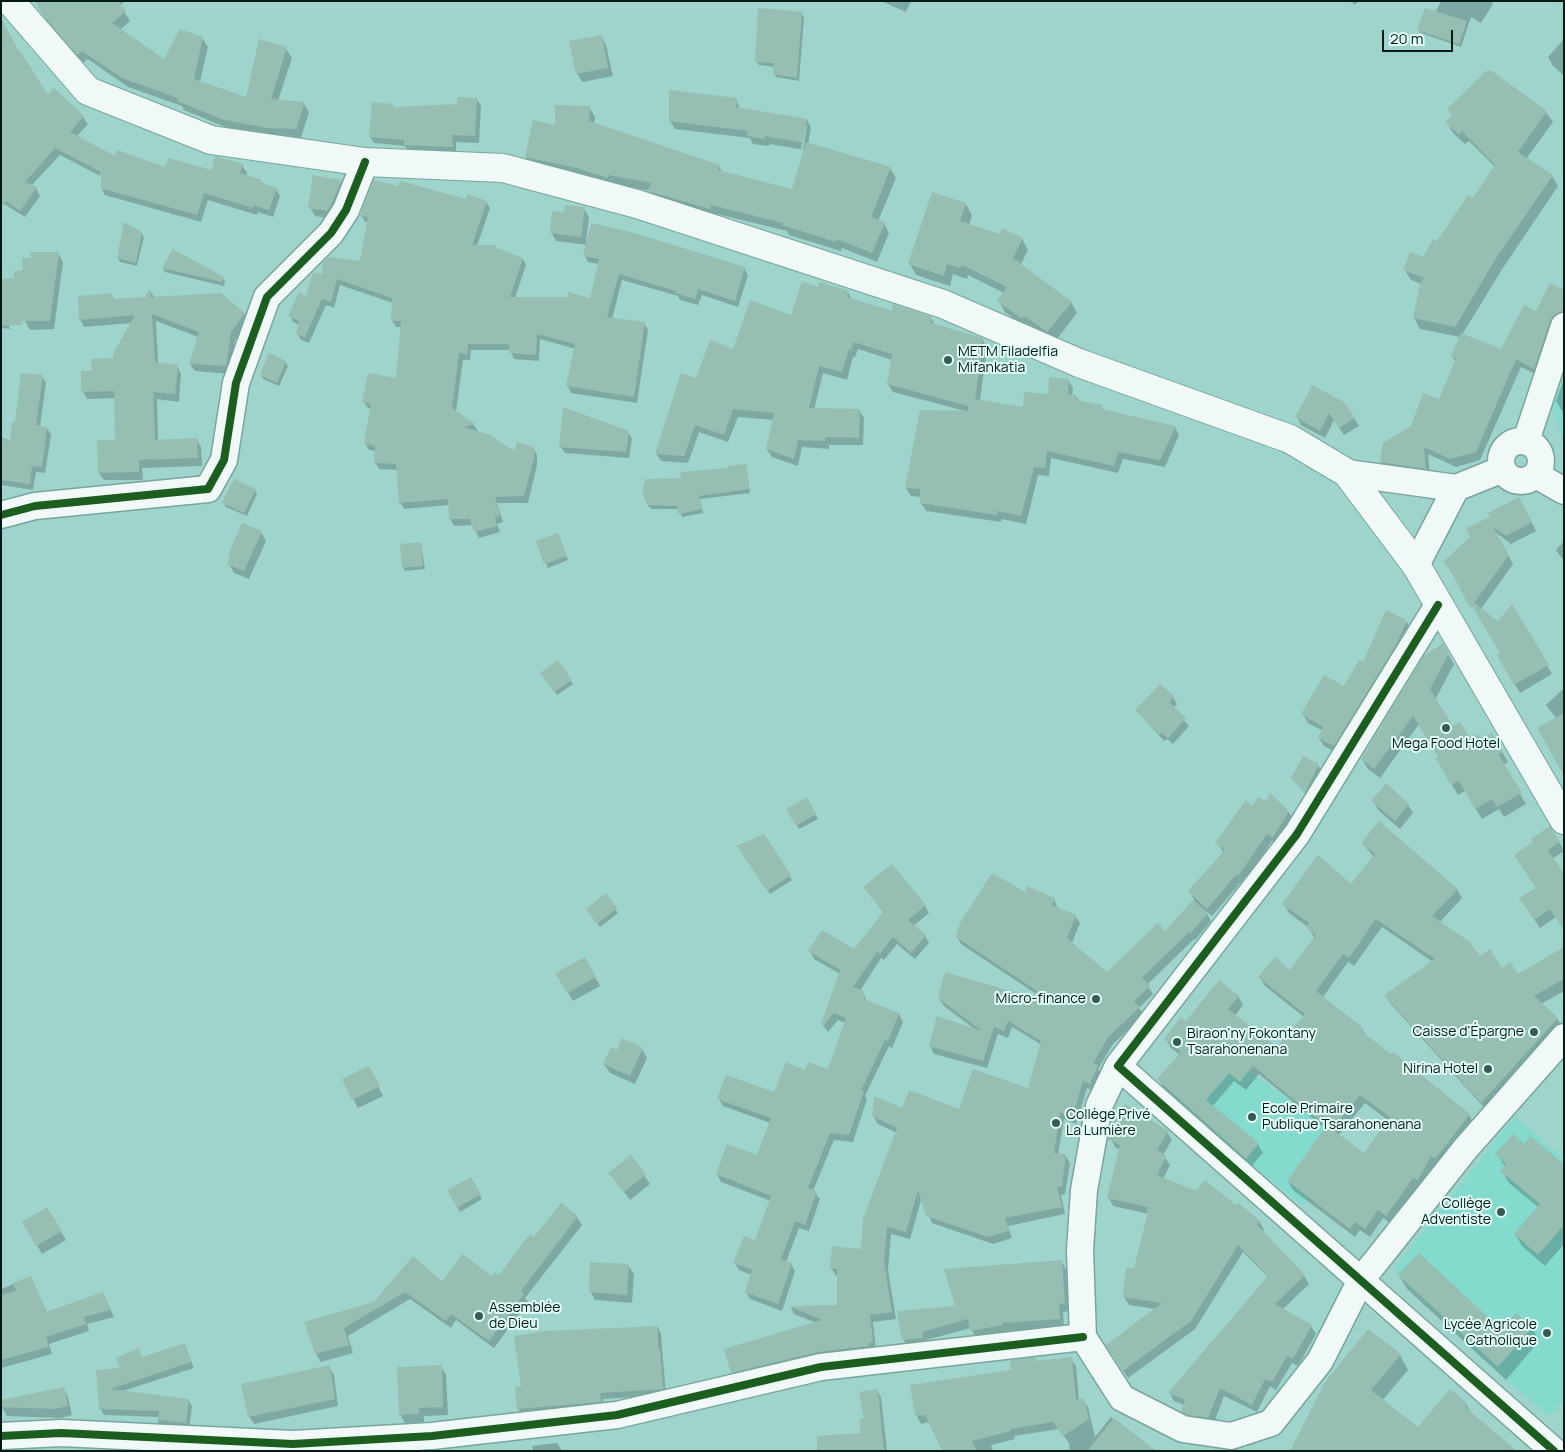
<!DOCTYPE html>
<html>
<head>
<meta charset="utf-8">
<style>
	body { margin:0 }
	#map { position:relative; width:1565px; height:1452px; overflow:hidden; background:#9ed4cb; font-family:Manrope,sans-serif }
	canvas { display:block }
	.frame { position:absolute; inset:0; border:2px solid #001b16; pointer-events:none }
	.scale { position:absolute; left:1382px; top:30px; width:71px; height:22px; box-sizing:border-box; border:2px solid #001b16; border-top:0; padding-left:6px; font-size:15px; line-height:18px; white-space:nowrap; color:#001b16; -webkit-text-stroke:4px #e2fdf8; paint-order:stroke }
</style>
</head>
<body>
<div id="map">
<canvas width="1565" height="1452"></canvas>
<div class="frame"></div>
<div class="scale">20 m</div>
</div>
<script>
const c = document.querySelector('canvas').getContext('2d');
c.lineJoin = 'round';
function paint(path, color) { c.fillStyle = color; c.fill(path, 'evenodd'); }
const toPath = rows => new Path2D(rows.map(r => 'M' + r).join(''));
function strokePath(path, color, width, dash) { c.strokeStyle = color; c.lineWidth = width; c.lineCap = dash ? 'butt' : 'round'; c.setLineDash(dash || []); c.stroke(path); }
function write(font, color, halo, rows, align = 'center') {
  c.font = font + ' Manrope,sans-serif'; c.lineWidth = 4; c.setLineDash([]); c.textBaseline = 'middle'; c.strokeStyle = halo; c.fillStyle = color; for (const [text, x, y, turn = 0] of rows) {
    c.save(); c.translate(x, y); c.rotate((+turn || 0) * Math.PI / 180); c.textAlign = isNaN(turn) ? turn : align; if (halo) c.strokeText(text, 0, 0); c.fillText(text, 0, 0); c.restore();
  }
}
const built = toPath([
	[1564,374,1564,445,1552,408],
	[1219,1035,1238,1061,1249,1071,1349,1142,1303,1206,1169,1098],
	[1515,1116,1564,1159,1564,1400,1550,1416,1498,1372,1395,1273,1397,1265]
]);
const shadow = toPath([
	[36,1,126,1,120,5,130,21,120,30,165,61,202,38,208,47,200,82,247,98,286,49,292,58,278,101,304,104,309,112,301,138,274,137,230,129,184,110,182,106,128,87,88,59,83,63,48,22],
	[881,1,911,1,906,12],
	[1352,1,1359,1,1354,5],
	[1441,1,1491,1,1493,4,1481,23,1471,17,1461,47,1421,33,1418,29,1435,13],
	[802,14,804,18,799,81,776,77,774,73,775,67,759,65,756,61],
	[601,36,606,45,613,76,582,82,577,73],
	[1564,39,1564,76,1553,66,1548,57],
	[47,97,83,117,88,124,76,137,116,157,166,169,213,172,242,165,247,173,246,176,276,189,280,196,273,217,258,212,257,215,208,200,201,222,105,195,101,187,102,177,60,155,31,186,36,188,40,196,25,217,1,202],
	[477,99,481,106,479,143,456,142,456,153,409,152,405,146,374,143,370,136,392,105,394,108,458,106],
	[736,99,740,109,807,120,811,128,808,144,890,168,896,178,878,221,884,223,889,233,877,262,842,248,841,251,789,235,787,231,717,214,716,218,655,200,650,191,532,167,526,157,556,126,589,107,595,117,594,124,719,166,723,173,793,191,805,150,769,144,769,146,753,144,750,138,675,129,670,121],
	[805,125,807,125,803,149,801,149],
	[1546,112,1553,122,1526,159,1552,176,1558,186,1501,271,1462,335,1502,351,1537,313,1564,292,1564,320,1539,376,1521,367,1480,460,1456,467,1428,454,1430,476,1386,470,1381,462,1412,427,1440,401,1456,362,1452,356,1460,337,1420,329,1414,318,1421,284,1411,280,1405,270,1423,259,1438,243,1473,200,1495,167,1469,141,1465,144,1453,133,1447,122],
	[341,181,346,189,333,219,315,216,310,207],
	[933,193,966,204,972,216,969,225,1000,236,1022,239,1028,250,1020,266,1071,302,1077,313,1054,343,1030,326,1028,329,1005,312,999,301,1004,293,968,275,967,279,953,274,950,286,916,275,910,264],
	[466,200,486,202,490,208,477,246,495,246,497,250,523,259,526,265,515,298,591,299,599,264,588,262,585,256,587,245,556,241,551,232,565,214,584,209,589,217,586,242,744,268,748,275,738,307,702,295,698,305,680,300,678,296,622,280,612,319,644,323,648,330,637,403,571,393,568,386,576,349,540,339,539,361,514,359,510,350,471,350,470,360,463,360,456,412,474,425,478,431,475,431,515,454,533,448,537,455,537,465,528,503,497,503,503,522,497,524,500,532,479,538,473,525,454,526,450,519,449,505,404,509,400,502,398,470,379,469,375,462,375,451,369,450,365,443,372,409,368,408,364,402,397,380,401,327,396,327,392,321,393,303,340,285,334,308,326,305,309,343,301,340,297,333,299,325,293,322,290,316,325,277,323,273,361,263,368,222,365,222,361,215],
	[141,233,144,237,137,266,120,262,118,258],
	[173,251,223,278,225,282,224,286,165,272,163,268],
	[58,253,63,262,54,329,30,330,25,321],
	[819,288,848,292,852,300,893,312,931,318,936,326,982,339,987,347,980,401,1024,409,1068,380,1073,388,1072,396,1076,396,1079,402,1101,406,1104,411,1175,427,1179,435,1165,467,1123,459,1118,473,1051,458,1049,476,1038,475,1026,524,1002,519,1001,522,926,511,921,503,921,497,911,496,906,488,965,411,893,392,888,384,892,360,858,349,855,357,853,357,847,380,823,373,814,410,859,410,864,418,863,445,829,445,829,449,802,447,798,466,772,457,767,449,774,420,738,417,728,442,699,432,688,463,661,461,656,453,696,380,734,350,792,316],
	[150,291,155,298,244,314,249,322,235,340,230,374,195,371,190,364,198,337,156,321,158,363,177,366,181,374,179,402,157,399,158,441,197,440,201,447,202,466,142,468,143,480,104,480,99,473,116,441,115,398,87,399,83,391,93,372,115,360,132,323,84,327,80,319,111,294,114,300,146,299],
	[1,297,10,329,1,328],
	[285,362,288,366,279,386,263,379,261,375],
	[42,376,46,383,40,427,47,428,51,435,45,473,36,472,33,490,1,485,1,437,11,441,16,424],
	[1564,379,1564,414,1556,401],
	[1313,387,1354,418,1359,426,1344,435,1334,420,1325,438,1301,425,1297,417],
	[628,432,632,439,629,458,565,453,561,447],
	[746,465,750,493,700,499,703,513,682,517,679,509,651,509,648,505,729,470],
	[255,490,257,494,247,516,226,507,224,503],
	[1524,507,1536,531,1511,544,1495,532,1513,564,1481,609,1498,623,1512,606,1552,674,1520,693,1498,655,1502,654,1445,562,1471,538],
	[261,532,266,541,249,579,234,573,229,564,231,558,229,555],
	[560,538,568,560,548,568,537,542],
	[1564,541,1564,561,1556,550],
	[421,543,425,569,405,571,403,567],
	[1406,621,1411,629,1339,754,1324,746,1319,738,1323,731,1308,723,1303,714,1344,688,1363,664],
	[1443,645,1454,664,1435,700,1452,728,1470,740,1480,740,1492,734,1508,762,1503,765,1526,804,1504,817,1499,809,1482,819,1465,791,1458,795,1437,759,1440,758,1419,724,1380,778,1368,769,1362,759],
	[558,662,573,684,557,695,544,677],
	[1161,685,1173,697,1177,704,1173,708,1189,726,1173,744,1167,739,1164,741,1136,710],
	[1564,688,1564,773,1557,719,1546,705],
	[1318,765,1322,772,1309,798,1293,778],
	[806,799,818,819,799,829,788,809],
	[1373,801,1408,805,1413,813,1400,829,1378,810],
	[1252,808,1288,811,1293,819,1277,844,1272,841,1243,883,1241,882,1212,916,1205,910,1211,921,1195,940,1194,939,1147,985,1153,994,1139,1008,1144,1015,1113,1044,1098,1069,1101,1073,1094,1091,1087,1088,1076,1124,1064,1119,1058,1155,1065,1155,1070,1163,1065,1194,1061,1195,1065,1214,1008,1226,1012,1238,993,1244,932,1223,922,1197,910,1239,891,1234,888,1270,896,1319,873,1322,876,1350,737,1380,733,1372,816,1323,794,1314,791,1307,838,1307,838,1276,836,1276,831,1268,862,1251,897,1133,878,1124,873,1116,902,1110,960,1111,1029,1090,1042,1045,1012,1027,1008,1038,998,1034,987,1068,934,1054,930,1046,976,1030,944,1006,939,998,1050,1003,961,944,957,937,1025,893,1054,899,1058,909,1075,916,1080,923,1072,943,1107,973,1165,932,1194,900,1190,892,1224,853,1217,843],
	[764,836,792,880,770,894,741,850],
	[1559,842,1564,851,1552,859,1556,917,1540,928,1526,907,1537,888,1521,864],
	[1362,843,1457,889,1462,898,1440,922,1480,958,1502,969,1518,976,1564,949,1564,991,1541,1004,1557,1019,1563,1028,1487,1111,1391,1004,1386,996,1433,962,1382,927,1354,966,1348,962,1323,997,1362,1029,1366,1036,1392,1055,1393,1054,1469,1115,1474,1124,1440,1167,1436,1164,1423,1188,1419,1186,1391,1224,1383,1218,1370,1237,1360,1230,1355,1237,1293,1190,1288,1181,1326,1129,1259,1074,1246,1090,1234,1081,1212,1107,1258,1144,1263,1153,1251,1167,1164,1088,1159,1079,1180,1055,1171,1048,1166,1039,1186,1022,1238,996,1243,1005,1235,1016,1277,1049,1304,1017,1265,986,1260,977,1290,972,1315,939,1308,927,1289,913,1284,904,1351,886,1374,857],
	[1365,1103,1389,1121,1364,1154,1338,1136],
	[864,887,925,906,929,913,913,926,925,936,929,943,915,959,897,944,884,960,881,958,860,991,863,992,867,1002,899,1014,903,1022,892,1048,889,1046,865,1096,867,1099,853,1142,834,1140,813,1191,820,1199,809,1231,799,1228,786,1262,791,1264,795,1271,782,1311,750,1299,746,1292,752,1275,739,1270,735,1263,755,1241,771,1201,721,1182,717,1174,758,1157,770,1123,723,1106,719,1099,775,1094,806,1072,829,1070,846,1023,838,1020,828,1032,822,1024,840,974,814,959,810,951,854,950,884,913],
	[605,895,618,913,600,927,590,913],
	[585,959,600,986,573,1001,557,974],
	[642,1049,647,1058,635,1084,610,1073,604,1064],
	[373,1076,383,1096,358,1108,343,1080],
	[1167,1132,1172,1140,1163,1155,1170,1165,1163,1179,1237,1207,1239,1204,1260,1222,1264,1230,1262,1233,1304,1276,1309,1284,1282,1310,1311,1326,1316,1334,1298,1366,1292,1363,1276,1390,1270,1386,1257,1412,1224,1396,1213,1425,1187,1419,1182,1411,1184,1405,1174,1401,1170,1393,1268,1277,1243,1252,1195,1329,1128,1378,1112,1354,1156,1309,1129,1305,1124,1297,1135,1270,1149,1214,1113,1206,1109,1198,1120,1150,1115,1147,1110,1138],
	[1524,1145,1564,1166,1564,1244,1545,1266,1522,1246,1515,1234,1538,1207,1509,1183,1502,1171,1505,1167,1497,1154],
	[631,1157,650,1184,630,1200,610,1173],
	[470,1178,482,1199,460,1212,449,1191],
	[47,1209,66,1240,42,1254,23,1222],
	[577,1217,582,1225,525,1298,528,1302,494,1348,456,1320,451,1328,410,1299,348,1336,353,1353,321,1362,316,1354,305,1323,375,1303,413,1258,442,1282,499,1276,534,1239],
	[1061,1261,1066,1269,1069,1311,1063,1312,1064,1327,1006,1331,1007,1333,976,1339,971,1328,926,1340,927,1346,908,1347,903,1339,957,1307],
	[628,1265,634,1274,632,1303,595,1300,590,1291],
	[1399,1275,1502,1332,1532,1327,1539,1341,1506,1380,1407,1289],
	[31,1277,47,1313,103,1293,114,1317,87,1324,89,1331,49,1344,52,1354,1,1368,1,1289],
	[658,1327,661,1334,666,1395,603,1399,604,1408,522,1415,518,1409,522,1387],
	[184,1344,194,1368,123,1391,188,1400,192,1406,189,1429,162,1429,158,1422,159,1417,104,1415,100,1408,97,1371,122,1369,142,1358],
	[1400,1355,1408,1370,1382,1401,1418,1429,1466,1404,1473,1416,1510,1446,1291,1451],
	[1071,1359,1076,1366,1079,1400,1083,1400,1088,1407,1095,1437,1111,1417,1142,1441,1145,1451,1070,1451,1069,1443,1059,1429,1014,1436,1015,1439,991,1445,993,1451,943,1451,930,1422,921,1424,917,1416,912,1386,1012,1371,1011,1362],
	[441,1366,446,1375,448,1415,424,1416,424,1422,405,1423,400,1414],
	[329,1367,334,1375,338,1406,254,1424,249,1416],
	[63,1388,68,1397,72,1415,60,1418,7,1416,2,1407],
	[877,1390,881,1397,887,1451,837,1451,862,1434],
	[557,1443,562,1451,533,1451,532,1446]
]);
const building = toPath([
	[35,1,118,1,126,11,112,23,164,59,180,29,203,37,194,79,246,97,259,39,287,47,271,99,305,102,296,129,268,128,224,120,177,101,178,98,122,78,82,51,77,55,41,13],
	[758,8,802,12,797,78,773,74,774,63,755,62],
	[1425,8,1467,21,1459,44,1417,30],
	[1,18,20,53,21,52,48,95,54,88,84,116,70,132,115,156,117,150,165,167,168,158,212,170,215,156,243,164,240,173,262,180,261,183,277,188,269,210,254,205,253,208,204,193,197,215,100,188,103,177,99,175,101,172,55,148,25,182,37,187,20,211,6,201,1,207],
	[602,35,608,68,576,74,569,41],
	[1486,71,1492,71,1547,111,1518,152,1553,175,1495,260,1455,327,1413,318,1420,284,1424,278,1403,270,1410,252,1423,257,1433,239,1437,241,1468,195,1473,198,1495,165,1462,131,1459,135,1445,122,1452,115,1447,109],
	[669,90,737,98,736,107,807,119,803,143,765,136,765,139,747,136,748,131,669,121],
	[457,97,477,98,475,136,452,135,453,147,404,145,404,140,369,137,372,102,393,104,393,107,457,104],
	[555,105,590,106,589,121,720,165,718,170,792,189,806,142,891,167,871,217,885,222,872,253,837,239,836,242,782,225,783,223,711,205,710,209,648,191,651,183,608,175,608,178,577,168,525,157,533,120,555,125],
	[313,175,342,180,328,211,308,208],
	[374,180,398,186,400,181,466,199,467,194,487,201,472,245,496,245,496,248,523,258,510,297,567,297,568,292,590,298,599,259,583,256,591,223,631,232,745,267,735,301,698,289,695,299,675,293,676,291,619,274,607,317,645,322,634,397,566,386,575,344,537,334,536,355,509,353,509,344,468,344,467,354,459,353,452,408,475,424,464,427,490,435,514,451,517,442,534,447,534,458,524,496,495,497,500,516,495,517,497,526,474,532,470,519,449,519,448,499,399,503,396,464,374,463,375,446,364,443,371,404,362,402,368,373,396,378,401,321,391,321,392,298,337,279,331,302,322,299,305,337,296,334,299,321,288,316,299,292,306,296,313,272,332,277,322,274,323,262,329,257,360,261,368,217,360,216],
	[932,192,966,203,960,221,1000,234,1002,228,1023,238,1013,258,1072,302,1047,332,1024,316,1022,319,997,301,1007,287,962,265,960,268,947,264,944,276,908,264],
	[565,205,585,207,581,237,550,233,552,211,564,212],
	[124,222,142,232,136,263,117,258],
	[173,249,224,277,222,282,162,268],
	[30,252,59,252,50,321,22,321,22,325,1,326,1,279,14,278,14,271,23,270,22,258,31,258],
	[802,281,818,287,820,282,849,291,847,297,892,311,893,304,932,317,931,323,983,338,980,351,982,351,975,399,1023,407,1024,392,1048,394,1049,377,1069,379,1068,394,1076,395,1076,400,1102,405,1101,409,1176,426,1160,460,1118,452,1114,466,1047,451,1045,468,1034,467,1021,516,998,511,997,515,920,503,920,489,905,488,920,410,968,411,968,406,887,384,892,354,853,342,851,350,849,349,842,372,819,366,809,408,860,409,859,438,825,437,825,441,798,440,794,459,766,449,774,413,733,409,724,435,695,425,684,456,655,454,681,373,696,378,710,340,733,349,750,300,791,315],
	[1550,283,1564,290,1564,311,1554,315,1550,321,1534,369,1516,359,1476,452,1450,459,1424,447,1426,469,1380,462,1383,443,1411,426,1423,393,1439,399,1456,358,1451,356,1461,333,1501,349,1524,305,1536,311],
	[150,288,151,297,221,293,245,313,231,332,226,366,189,364,199,332,152,314,155,362,178,365,175,394,153,392,155,440,197,438,198,458,139,460,139,472,98,473,97,440,115,440,114,391,81,392,81,371,92,371,91,359,113,358,113,354,135,315,79,320,78,296,112,293,112,299,145,297],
	[269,353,286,361,277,383,260,375],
	[21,373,43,375,36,425,47,427,42,467,32,466,30,484,1,480,1,438,10,441,12,422,15,422],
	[1310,384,1344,402,1355,418,1339,428,1329,413,1320,431,1295,417,1312,386],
	[563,407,629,431,626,452,559,447],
	[746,464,749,489,699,496,702,509,678,514,677,506,647,505,642,491,646,479,680,478,681,472,728,468,727,466],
	[234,479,256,489,244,513,222,503],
	[1519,497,1532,522,1506,536,1493,527,1509,555,1474,603,1498,621,1512,604,1549,665,1514,685,1497,655,1500,653,1472,606,1470,608,1450,569,1443,562,1470,537,1466,528,1490,517,1488,513],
	[242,523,262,531,244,571,227,564,230,556,228,555],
	[558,533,567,556,544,564,536,541],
	[421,542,423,566,402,568,400,544],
	[1386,610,1407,620,1396,645,1334,746,1318,738,1323,727,1301,714,1324,675,1344,686,1359,660,1363,662],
	[1443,643,1449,653,1430,689,1453,726,1460,722,1470,738,1478,734,1480,738,1492,733,1503,752,1498,754,1522,793,1497,807,1492,799,1475,809,1459,781,1451,785,1436,759,1438,757,1413,716,1374,769,1361,759,1424,656],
	[558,660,572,680,554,692,540,673],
	[1160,684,1174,696,1169,702,1186,718,1168,738,1162,733,1160,735,1135,710],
	[1564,713,1564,776,1537,728],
	[1303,756,1319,764,1305,793,1291,778],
	[1386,783,1409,804,1395,821,1371,801],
	[1270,793,1289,811,1273,837,1267,834,1238,876,1236,875,1207,909,1188,891,1225,850,1215,843,1246,800,1252,806,1258,797,1266,801],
	[807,797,816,814,796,826,786,809],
	[1379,821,1458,889,1432,916,1470,942,1480,956,1490,949,1502,968,1510,962,1518,974,1564,947,1564,979,1534,996,1558,1018,1481,1103,1384,995,1435,959,1376,919,1349,958,1343,954,1316,991,1363,1028,1361,1031,1391,1054,1393,1052,1470,1114,1435,1159,1431,1156,1418,1180,1413,1178,1386,1216,1378,1210,1365,1229,1355,1222,1350,1229,1287,1181,1326,1126,1253,1066,1240,1082,1229,1073,1206,1100,1259,1143,1246,1159,1157,1079,1181,1052,1164,1039,1181,1017,1186,1021,1219,980,1239,996,1228,1009,1277,1047,1305,1014,1258,977,1275,957,1290,970,1316,935,1306,928,1309,923,1282,904,1318,855,1351,884,1375,854,1361,843],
	[1360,1095,1390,1117,1364,1153,1332,1129],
	[1550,826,1560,842,1548,850,1564,874,1564,931,1550,909,1534,920,1519,898,1536,888,1514,855,1533,842,1531,839],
	[764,834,791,875,767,891,737,846],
	[892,864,926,905,908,920,926,935,911,953,893,937,880,954,877,952,853,987,864,991,864,999,899,1013,888,1041,885,1040,861,1090,864,1091,849,1135,830,1133,808,1188,817,1191,805,1225,795,1221,781,1259,792,1263,778,1304,745,1292,752,1270,733,1263,744,1236,755,1240,771,1196,716,1174,727,1144,757,1155,771,1118,717,1099,726,1075,774,1092,786,1062,805,1070,808,1062,828,1069,846,1018,833,1013,824,1026,821,1024,840,970,808,951,822,930,854,949,859,943,883,912,863,887],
	[992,873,1025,892,1027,886,1055,898,1052,905,1076,915,1067,938,1107,972,1158,923,1165,931,1193,900,1208,913,1190,934,1189,932,1142,978,1150,986,1134,1001,1140,1007,1109,1036,1093,1063,1098,1065,1090,1084,1083,1081,1072,1118,1060,1112,1054,1153,1066,1154,1062,1186,1057,1187,1062,1207,1005,1218,1009,1231,988,1237,926,1216,918,1190,906,1232,887,1227,884,1262,892,1312,870,1315,873,1342,869,1343,869,1346,818,1352,731,1373,724,1349,822,1320,789,1306,837,1305,837,1269,830,1269,832,1246,861,1249,863,1219,897,1128,872,1116,874,1096,902,1108,909,1090,959,1109,973,1069,1028,1088,1041,1041,1008,1021,1004,1031,994,1027,983,1061,929,1046,937,1016,982,1031,938,998,945,972,1058,1005,956,937,960,923],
	[606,893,617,908,597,924,586,909],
	[585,957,596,977,567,993,555,973],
	[622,1038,643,1048,630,1076,603,1064,611,1047,617,1050],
	[369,1066,380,1086,352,1100,342,1079],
	[1125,1104,1168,1131,1157,1150,1166,1156,1157,1175,1196,1191,1205,1180,1236,1205,1238,1203,1260,1221,1257,1225,1305,1275,1275,1304,1312,1325,1293,1359,1287,1356,1272,1382,1265,1379,1252,1405,1220,1388,1208,1418,1188,1415,1181,1411,1185,1400,1168,1393,1268,1276,1238,1245,1191,1321,1123,1371,1106,1345,1162,1303,1123,1297,1126,1267,1134,1268,1148,1212,1146,1212,1148,1207,1107,1198,1120,1145,1108,1139,1110,1129],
	[1513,1134,1524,1144,1530,1136,1564,1164,1564,1225,1538,1255,1514,1234,1540,1204,1500,1171,1506,1164,1495,1154],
	[631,1155,646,1174,624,1192,608,1173],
	[471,1177,481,1194,457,1208,447,1190],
	[561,1203,578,1216,521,1291,524,1294,489,1341,451,1314,446,1321,405,1292,344,1328,349,1345,315,1354,304,1322,374,1302,413,1256,442,1281,463,1254,491,1276,495,1272,499,1275,530,1234,534,1237],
	[47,1207,62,1231,36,1246,22,1222],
	[1419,1253,1502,1330,1516,1313,1533,1327,1498,1367,1398,1275],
	[1062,1260,1065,1303,1059,1304,1060,1319,1002,1323,1003,1325,970,1331,968,1319,922,1332,923,1338,902,1340,897,1311,955,1306,944,1269],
	[590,1262,629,1264,627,1295,589,1292],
	[31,1276,46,1312,103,1292,111,1310,84,1317,86,1324,46,1337,49,1347,1,1360,1,1295,16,1291,13,1283],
	[658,1326,658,1349,660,1349,663,1389,600,1393,601,1402,517,1409,515,1387,521,1386,514,1336,545,1331],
	[1368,1329,1401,1354,1371,1390,1418,1427,1450,1389,1467,1403,1465,1407,1517,1451,1290,1451,1325,1382],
	[185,1343,191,1362,110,1389,189,1399,186,1423,158,1420,159,1411,99,1409,96,1370,120,1368,116,1358,139,1348,142,1357],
	[1036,1357,1036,1361,1072,1357,1076,1400,1084,1398,1089,1419,1063,1436,1053,1422,1010,1429,1011,1431,972,1441,977,1451,942,1451,925,1415,915,1416,910,1385,1011,1370,1010,1360],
	[330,1365,335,1399,248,1417,241,1384],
	[442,1365,443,1407,419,1408,419,1414,399,1415,397,1367],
	[64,1387,68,1406,54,1409,1,1407,1,1400],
	[878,1389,884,1451,817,1451,817,1436,861,1433,859,1419,864,1418,859,1392],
	[1114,1418,1156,1451,1087,1451]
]);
const street = toPath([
	[1526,441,1564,326],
	'1501 461a20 20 0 1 1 40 0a20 20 0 1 1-40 0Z',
	[1347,473,1456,488,1503,469],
	[1536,475,1564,491],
	[1,515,35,506,208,489,224,460,236,383,267,297,331,233,346,210,365,162],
	[1416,565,1456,488],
	[1438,605,1297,834,1118,1066,1554,1451],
	[1118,1066,1099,1106,1084,1190,1080,1250,1083,1337,1122,1398,1183,1429,1231,1436,1271,1423,1320,1361,1361,1280,1466,1148,1564,1037],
	[1,1436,61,1433,293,1444,432,1436,617,1415,821,1367,1083,1337]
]);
const secondary = toPath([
	[10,1,88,91,211,140,365,162,503,168,637,204,943,304,1079,363,1290,439,1347,473,1416,565,1564,820]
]);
const cycleway = toPath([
	[1,515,35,506,208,489,224,460,236,383,267,297,331,233,346,210,365,162],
	[1438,605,1297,834,1118,1066,1554,1451],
	[1,1436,61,1433,293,1444,432,1436,617,1415,821,1367,1083,1337]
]);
const markers = [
	[948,360,5,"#375c55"],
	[1446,728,5,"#375c55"],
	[1096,999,5,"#375c55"],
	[1534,1032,5,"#375c55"],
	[1177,1042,5,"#375c55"],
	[1488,1069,5,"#375c55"],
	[1252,1117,5,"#375c55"],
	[1056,1123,5,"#375c55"],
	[1501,1212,5,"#375c55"],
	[479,1316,5,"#375c55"],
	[1547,1333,5,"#375c55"]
];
const poiNames = [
	["METM Filadelfia",958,352],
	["Mifankatia",958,368],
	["Mega Food Hotel",1446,744,"center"],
	["Micro-finance",1086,999,"right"],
	["Caisse d'Épargne",1524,1032,"right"],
	["Biraon'ny Fokontany",1187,1034],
	["Tsarahonenana",1187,1050],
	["Nirina Hotel",1478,1069,"right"],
	["Ecole Primaire",1262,1109],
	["Publique Tsarahonenana",1262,1125],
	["Collège Privé",1066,1115],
	["La Lumière",1066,1131],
	["Collège",1491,1204,"right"],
	["Adventiste",1491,1220,"right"],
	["Assemblée",489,1308],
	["de Dieu",489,1324],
	["Lycée Agricole",1537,1325,"right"],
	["Catholique",1537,1341,"right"]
];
paint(built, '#84dbcd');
paint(shadow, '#0003');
paint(building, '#96beb2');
strokePath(street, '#78a59e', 29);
strokePath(secondary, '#78a59e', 30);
strokePath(street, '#f0f9f7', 26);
strokePath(secondary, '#f0f9f7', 28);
strokePath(cycleway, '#1b5e20', 8);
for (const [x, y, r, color] of markers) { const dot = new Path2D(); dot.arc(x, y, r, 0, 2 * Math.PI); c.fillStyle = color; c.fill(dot); strokePath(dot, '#e2fdf8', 2); }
write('14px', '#001b16', '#e2fdf8', poiNames, 'left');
</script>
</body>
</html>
